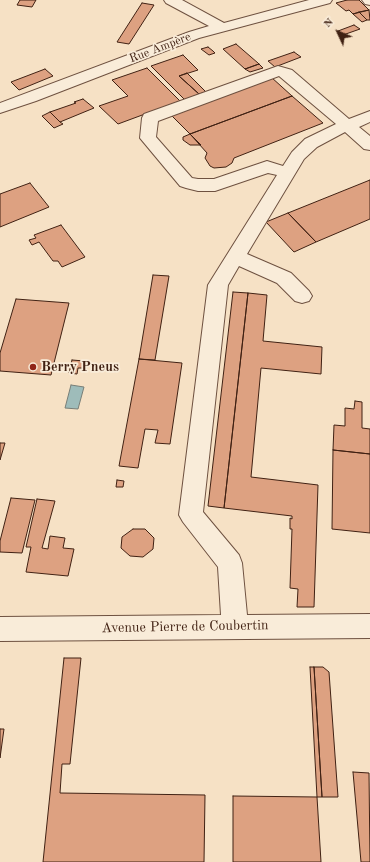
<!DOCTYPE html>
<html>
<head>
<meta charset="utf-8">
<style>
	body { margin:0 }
	#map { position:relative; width:370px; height:862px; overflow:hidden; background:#f6e1c5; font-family:"Old Standard TT",serif }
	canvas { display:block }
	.north { position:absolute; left:318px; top:12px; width:40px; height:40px; -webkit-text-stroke:3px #f9ecd9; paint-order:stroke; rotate:314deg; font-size:11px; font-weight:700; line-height:16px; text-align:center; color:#402113 }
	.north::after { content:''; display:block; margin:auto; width:14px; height:18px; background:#402113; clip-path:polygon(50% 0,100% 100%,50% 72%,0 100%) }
</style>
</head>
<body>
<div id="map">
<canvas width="370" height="862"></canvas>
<div class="north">N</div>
</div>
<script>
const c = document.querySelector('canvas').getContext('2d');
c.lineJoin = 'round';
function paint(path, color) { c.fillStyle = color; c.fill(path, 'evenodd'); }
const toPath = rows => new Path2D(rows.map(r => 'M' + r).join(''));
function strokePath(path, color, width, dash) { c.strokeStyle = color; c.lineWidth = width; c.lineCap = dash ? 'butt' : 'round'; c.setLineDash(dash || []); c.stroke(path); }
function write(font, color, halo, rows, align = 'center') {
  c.font = font + ' "Old Standard TT",serif'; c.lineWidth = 3.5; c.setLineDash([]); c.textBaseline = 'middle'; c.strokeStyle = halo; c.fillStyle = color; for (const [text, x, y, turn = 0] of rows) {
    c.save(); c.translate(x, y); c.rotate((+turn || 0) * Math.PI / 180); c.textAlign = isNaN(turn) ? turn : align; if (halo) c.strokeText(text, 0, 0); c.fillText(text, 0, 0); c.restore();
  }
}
const water = toPath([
	[71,385,84,387,78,409,65,408,71,385]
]);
const building = toPath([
	[20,0,36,0,32,7,17,5,20,0],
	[347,0,359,0,369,10,353,14,349,10,346,11,336,3,347,0],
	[142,3,154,5,129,44,117,42,142,3],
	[369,10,370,20,367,20,359,12,369,10],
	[359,12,367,20,362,22,353,14,359,12],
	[354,25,360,29,343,35,338,31,354,25],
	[236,44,258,63,259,64,245,69,223,49,236,44],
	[208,47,213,51,215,53,209,55,201,49,208,47],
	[294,52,301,57,275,67,268,61,294,52],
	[183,55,198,70,179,76,199,94,185,100,151,66,183,55],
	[259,64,263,68,250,72,245,69,259,64],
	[147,68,180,101,118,124,99,106,128,96,112,80,147,68],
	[45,69,53,76,19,90,11,82,45,69],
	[187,73,206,92,199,94,179,76,187,73],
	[271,77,292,96,190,134,170,114,271,77],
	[292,96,323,123,234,158,232,163,226,167,214,168,210,166,205,158,207,153,190,134,292,96],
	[83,99,94,108,60,122,50,112,76,103,74,102,83,99],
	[50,112,60,122,63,124,54,128,42,116,50,112],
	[190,134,201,145,190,145,183,140,183,137,190,134],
	[370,180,370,219,316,242,288,213,370,180],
	[30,183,49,207,0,227,0,194,30,183],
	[288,213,316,242,294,252,266,222,288,213],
	[61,225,85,257,62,267,58,261,53,261,39,242,32,245,29,240,36,238,34,235,61,225],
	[153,275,169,276,155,360,139,359,153,275],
	[233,292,248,293,224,508,208,506,233,292],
	[248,293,267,295,263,341,322,347,321,374,261,368,251,477,318,485,314,607,297,607,298,589,290,588,292,529,290,529,290,518,292,519,292,516,224,508,248,293],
	[16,299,69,303,51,375,0,371,0,353,16,299],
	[139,359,182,363,170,444,155,443,158,430,145,429,138,468,119,466,139,359],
	[72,360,84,361,83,368,78,368,77,374,69,373,72,360],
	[355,401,362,402,362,428,370,429,370,454,333,450,334,425,345,426,345,408,354,409,355,401],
	[0,443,5,443,0,460,0,443],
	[333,450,370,454,370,533,332,529,333,450],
	[117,480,124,481,123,487,116,487,117,480],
	[11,498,35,500,22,553,0,552,0,541,11,498],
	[37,499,55,501,42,548,48,549,50,536,65,538,63,548,74,549,68,576,26,572,31,547,26,547,37,499],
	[133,529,145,529,154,538,153,549,143,557,130,556,121,548,122,537,133,529],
	[64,658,81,658,70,764,62,764,60,793,205,795,204,862,43,862,64,658],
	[310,667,314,667,322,797,317,797,310,667],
	[314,667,323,667,329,672,338,797,322,797,314,667],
	[0,729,4,729,0,758,0,729],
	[353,772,369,773,370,862,361,862,353,772],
	[233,796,317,797,321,862,233,862,233,796]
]);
const minor = toPath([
	[164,0,182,0,224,23,309,0,332,0,330,3,199,38,36,101,0,113,0,103,189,32,209,26,166,3,164,0],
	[362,0,370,0,370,5,365,4,362,0],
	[278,66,292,70,349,119,370,111,370,122,359,127,370,136,370,150,364,149,345,132,317,147,304,159,247,254,291,273,309,291,312,296,309,301,302,303,295,301,277,283,239,266,228,285,203,512,239,555,242,563,247,615,370,614,370,638,0,641,0,617,221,615,218,567,183,522,179,515,208,285,277,175,268,173,215,191,198,191,186,188,180,186,140,138,142,118,144,114,278,66],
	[279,76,336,124,305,139,292,152,283,166,267,161,214,179,198,179,192,178,156,137,158,121,279,76]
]);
const markers = [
	[33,367,4,"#8f2418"]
];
const farStreetnames = [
	["Rue Ampère",160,48,-21]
];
const poiNames = [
	["Berry Pneus",41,367]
];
const streetNames = [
	["Avenue Pierre de Coubertin",185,627,-1]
];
paint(water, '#9ebcba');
strokePath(water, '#787e77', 1);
paint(building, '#dda181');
strokePath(building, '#402113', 1);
strokePath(minor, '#6e5140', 2);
paint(minor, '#f9ecd9');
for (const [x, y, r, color] of markers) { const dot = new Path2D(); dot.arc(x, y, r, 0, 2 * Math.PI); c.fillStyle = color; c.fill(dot); strokePath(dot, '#f9ecd9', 1.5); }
write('12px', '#402113', '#f9ecd9', farStreetnames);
write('bold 14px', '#402113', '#f9ecd9', poiNames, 'left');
write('14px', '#402113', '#f9ecd9', streetNames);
</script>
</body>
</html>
